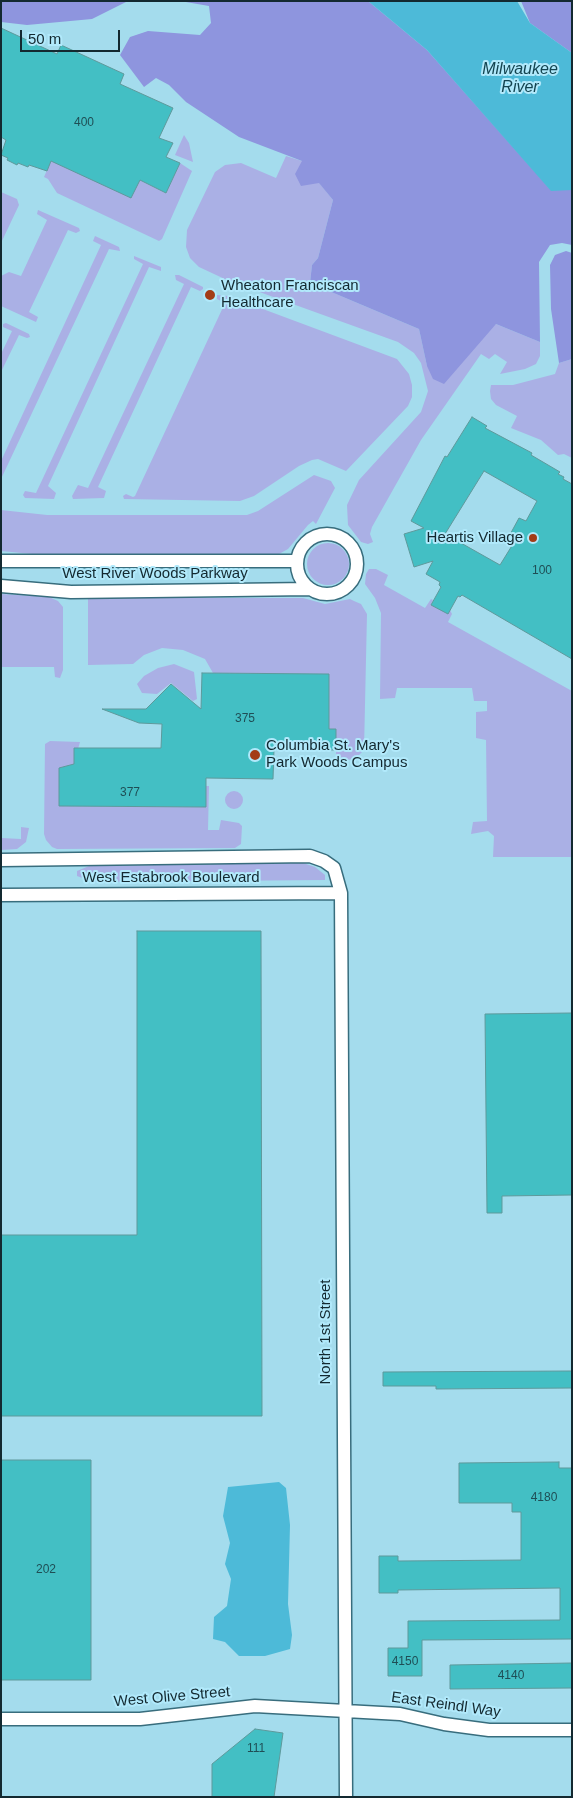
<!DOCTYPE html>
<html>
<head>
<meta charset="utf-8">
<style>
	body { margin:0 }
	#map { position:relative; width:573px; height:1798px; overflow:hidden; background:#a4dced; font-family:Arial,sans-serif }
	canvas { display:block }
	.frame { position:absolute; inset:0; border:2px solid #132930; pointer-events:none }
	.scale { position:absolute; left:20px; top:30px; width:100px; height:22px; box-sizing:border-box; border:2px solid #132930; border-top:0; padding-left:6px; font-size:15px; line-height:18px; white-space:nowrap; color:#132930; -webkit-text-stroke:4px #b1e9fb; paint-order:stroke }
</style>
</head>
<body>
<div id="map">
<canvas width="573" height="1798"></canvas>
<div class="frame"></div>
<div class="scale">50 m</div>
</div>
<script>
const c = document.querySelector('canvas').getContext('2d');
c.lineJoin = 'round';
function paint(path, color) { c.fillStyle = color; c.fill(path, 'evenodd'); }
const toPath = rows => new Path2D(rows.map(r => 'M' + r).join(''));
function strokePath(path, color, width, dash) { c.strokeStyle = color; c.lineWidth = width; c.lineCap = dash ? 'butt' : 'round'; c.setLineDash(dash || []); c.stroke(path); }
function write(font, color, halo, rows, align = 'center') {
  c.font = font + ' Arial,sans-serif'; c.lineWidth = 4; c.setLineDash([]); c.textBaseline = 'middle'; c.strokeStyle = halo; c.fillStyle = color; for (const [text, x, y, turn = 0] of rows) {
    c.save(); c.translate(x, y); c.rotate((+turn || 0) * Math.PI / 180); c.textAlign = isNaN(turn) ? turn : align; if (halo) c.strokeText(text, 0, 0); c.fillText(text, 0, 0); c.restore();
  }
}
const green = toPath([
	[184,135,189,143,193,162,175,155],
	[286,156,302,161,333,200,318,258,312,265,310,283,419,329,427,366,496,324,540,342,540,356,536,364,525,369,500,374,507,362,495,354,489,359,481,354,421,440,372,527,370,534,373,542,368,544,361,542,348,525,347,505,359,480,421,412,428,391,421,363,414,353,398,342,229,281,199,267,190,258,186,247,187,230,215,172,225,165,241,163,276,178],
	[51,161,140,180,166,193,180,163,192,171,162,239,159,241,57,193,48,179,44,177],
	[1,192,17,199,19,205,1,243],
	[38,210,79,228,80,231,76,233,68,230,29,312,38,317,36,322,1,306,1,276,9,272,21,276,47,220,37,214],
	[95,236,119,247,120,251,109,249,1,479,1,461,101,245,93,241],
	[134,256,161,267,161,271,149,267,48,486,56,493,54,499,25,498,23,495,25,491,36,493,143,264,134,259],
	[175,275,179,275,203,287,203,289,200,291,191,287,98,487,106,491,104,498,73,499,72,496,78,485,88,488,184,284,176,280],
	[217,295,228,296,397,359,409,374,412,385,412,397,408,406,346,471,318,459,312,460,299,466,254,496,240,501,124,499,123,496,126,494,133,497,135,496,225,303,217,299],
	[6,323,29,334,30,337,27,338,19,335,1,372,1,354,12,331,3,327,3,324],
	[572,359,572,458,564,454,558,455,541,440,511,428,517,416,496,405,491,399,490,391,491,385,513,385,555,374,559,363],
	[314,475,331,481,335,488,316,524,313,521,308,525,288,549,279,554,43,555,1,551,1,510,47,515,247,515,258,511],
	'307 564a21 21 0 1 1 42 0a21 21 0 1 1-42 0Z',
	[369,569,376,569,388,575,384,585,425,608,431,599,433,600,431,605,450,610,452,614,448,622,572,691,572,857,493,857,494,836,488,831,471,834,473,822,487,821,486,740,476,738,476,712,487,711,487,701,474,701,472,688,397,688,395,698,380,699,381,613,375,598,365,584,366,574],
	[1,594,49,597,58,601,63,607,63,670,60,678,55,677,54,667,1,667],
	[88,598,303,598,325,604,350,599,354,601,361,604,367,614,364,750,355,759,336,761,336,729,329,729,329,674,213,673,205,659,183,650,162,648,144,655,133,664,88,665],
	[174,664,194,672,197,699,193,701,171,683,157,694,142,693,137,684,144,676,158,668],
	[50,741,80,742,78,749,74,749,74,764,59,769,59,806,205,807,206,786,209,786,208,830,219,830,221,820,239,823,242,826,241,844,235,848,57,849,52,847,46,840,44,834,45,744],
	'225 800a9 9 0 1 1 18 0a9 9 0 1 1-18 0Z',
	[21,827,29,828,26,842,17,849,1,850,1,838,21,839],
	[303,863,315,867,325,875,325,880,94,882,77,876,77,871,89,866]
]);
const forest = toPath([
	[1,1,128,1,92,19,27,25,1,22],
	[180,1,368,1,427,50,551,190,572,190,572,245,562,243,550,245,539,262,540,342,496,324,444,384,433,379,427,366,419,329,310,283,312,265,318,258,333,200,319,183,301,186,295,174,302,161,239,137,186,102,169,85,156,78,144,87,120,55,130,37,148,31,200,35,211,23,209,6],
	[521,1,572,1,572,53,530,23],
	[566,251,572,253,572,359,559,363,551,309,550,265,555,255]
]);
const water = toPath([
	[368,1,517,1,530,23,572,53,572,190,551,191,427,50],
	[279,1482,286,1488,290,1525,288,1604,292,1635,290,1649,265,1656,239,1656,225,1642,213,1639,214,1617,227,1606,231,1579,225,1564,230,1543,223,1516,228,1487]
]);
const building = toPath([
	[1,28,57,54,61,45,124,74,120,84,173,108,159,138,173,143,166,157,180,163,166,193,140,180,131,198,51,161,47,171,29,165,28,167,18,163,17,165,7,160,8,158,1,155,6,140,1,137,1,28],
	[472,417,487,426,485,428,532,453,531,455,560,472,558,474,564,477,563,479,572,484,572,659,462,595,460,597,458,596,448,614,431,605,441,587,439,585,440,582,426,574,433,561,414,567,404,534,424,528,411,521,445,456,447,457,472,417],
	[484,471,537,501,526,521,519,518,507,540,513,544,500,565,445,534,484,471],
	[202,673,329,674,329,729,336,729,336,750,274,749,273,779,206,778,206,807,59,806,59,768,74,764,74,748,161,748,162,724,139,723,102,709,146,709,171,684,201,709,202,673],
	[137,931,261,931,262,1416,1,1416,1,1235,137,1235,137,931],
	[572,1013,572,1195,502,1196,502,1213,487,1213,485,1014,572,1013],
	[572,1371,572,1388,436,1389,436,1386,383,1386,383,1372,572,1371],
	[1,1460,91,1460,91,1680,1,1680,1,1460],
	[559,1462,559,1468,572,1468,572,1639,422,1640,422,1676,388,1676,388,1648,408,1648,408,1621,560,1620,560,1588,398,1590,398,1593,379,1593,379,1556,398,1556,398,1561,521,1560,521,1512,512,1512,512,1503,459,1503,459,1463,559,1462],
	[572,1663,572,1688,450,1689,450,1665,572,1663],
	[255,1729,283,1733,274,1797,212,1797,212,1764,255,1729]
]);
const minor = toPath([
	'297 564a30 30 0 1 1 60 0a30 30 0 1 1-60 0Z',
	[1,561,297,561],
	[1,586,71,592,310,589],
	[1,860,310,856,324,861,334,868,341,893,346,1797],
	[1,895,341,893],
	[1,1719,140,1719,255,1706,400,1714,444,1724,489,1730,572,1730]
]);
const markers = [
	[210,295,6,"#a33c16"],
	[533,538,5,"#a33c16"],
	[255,755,6,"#a33c16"]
];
const numberNames = [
	["400",84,123],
	["100",542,571],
	["375",245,719],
	["377",130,793],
	["4180",544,1498],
	["202",46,1570],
	["4150",405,1662],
	["4140",511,1676],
	["111",256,1749]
];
const poiNames = [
	["Wheaton Franciscan",221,286],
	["Healthcare",221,303],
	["Heartis Village",523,538,"right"],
	["Columbia St. Mary's",266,746],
	["Park Woods Campus",266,763]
];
const streetNames = [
	["West River Woods Parkway",155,574],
	["West Estabrook Boulevard",171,878],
	["North 1st Street",326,1332,-90],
	["West Olive Street",172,1697,-5],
	["East Reindl Way",446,1705,8]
];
const waterNames = [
	["Milwaukee",520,70],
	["River",520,88]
];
paint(green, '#aab0e5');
paint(forest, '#8e95de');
paint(water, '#4dbad8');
paint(building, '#43bfc4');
strokePath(building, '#5e999b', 1);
strokePath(minor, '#386d7d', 15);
strokePath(minor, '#fff', 12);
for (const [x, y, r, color] of markers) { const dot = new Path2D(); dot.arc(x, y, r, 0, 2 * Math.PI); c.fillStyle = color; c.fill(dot); strokePath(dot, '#b1e9fb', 2); }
write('12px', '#1f4e55', null, numberNames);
write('15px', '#132930', '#b1e9fb', poiNames, 'left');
write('15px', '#132930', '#b1e9fb', streetNames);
write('italic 16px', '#134450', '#b1e9fb', waterNames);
</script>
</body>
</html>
